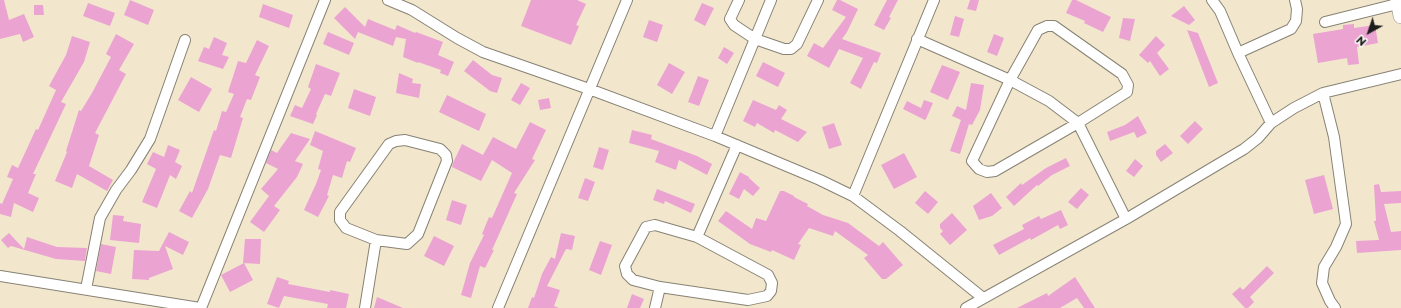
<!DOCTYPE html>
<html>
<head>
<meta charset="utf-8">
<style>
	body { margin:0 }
	#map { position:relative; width:1401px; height:308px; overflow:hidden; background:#f2e7cd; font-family:"Playpen Sans",sans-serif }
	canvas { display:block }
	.north { position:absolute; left:1349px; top:12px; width:40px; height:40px; -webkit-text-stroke:3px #fdfcf7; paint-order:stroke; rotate:220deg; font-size:11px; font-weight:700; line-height:16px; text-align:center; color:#1c1c1c }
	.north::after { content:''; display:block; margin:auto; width:14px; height:18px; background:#1c1c1c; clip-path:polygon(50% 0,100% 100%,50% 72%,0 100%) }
</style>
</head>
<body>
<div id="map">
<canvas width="1401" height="308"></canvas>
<div class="north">N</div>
</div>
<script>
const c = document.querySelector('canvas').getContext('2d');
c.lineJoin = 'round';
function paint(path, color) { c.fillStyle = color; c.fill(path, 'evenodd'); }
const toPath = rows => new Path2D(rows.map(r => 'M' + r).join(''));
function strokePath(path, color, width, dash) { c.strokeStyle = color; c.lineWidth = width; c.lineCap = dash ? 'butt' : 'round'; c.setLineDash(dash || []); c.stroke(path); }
const building = toPath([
	[0,0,4,0,9,20,24,14,34,37,23,42,20,34,0,39],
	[130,0,154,10,148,25,124,15],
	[531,0,577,0,586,4,576,25,579,26,571,45,521,26],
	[837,0,840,0,858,9,847,32,842,39,881,53,877,63,874,62,861,89,850,83,863,58,839,49,829,68,807,56,814,43,823,48,846,17,832,10],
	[887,0,898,0,889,17,891,18,884,30,874,25],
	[970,0,979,0,976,11,967,9],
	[1072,0,1076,0,1111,17,1103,32,1084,23,1085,21,1066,13],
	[88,3,115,13,110,26,83,16],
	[702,3,714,8,705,26,694,20],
	[263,4,293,15,289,28,259,17],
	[34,5,43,5,44,15,34,15],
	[1184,6,1195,20,1189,25,1171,16],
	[345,7,365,27,368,19,395,30,397,25,415,33,416,32,443,42,438,55,454,62,448,76,440,73,441,70,418,62,418,63,403,57,406,39,396,37,393,46,358,32,355,39,334,18],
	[955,16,964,19,959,37,950,35],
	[1123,18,1135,19,1130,41,1119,38],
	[649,20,663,25,657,42,643,37],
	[1354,24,1354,28,1375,25,1378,43,1357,47,1359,64,1348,65,1347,58,1318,63,1313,34,1343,29,1343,25],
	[1187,30,1198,33,1218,83,1209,87],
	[328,32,354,43,349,55,323,44],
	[116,34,134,44,119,70,126,74,95,133,99,135,89,166,113,180,107,191,77,174,72,188,55,181,67,152,66,151,79,110,81,111,92,93,111,57,106,54],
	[994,34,1004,38,997,56,987,52],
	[72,36,90,42,84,62,61,102,66,104,33,174,36,174,28,193,39,198,33,212,14,203,11,217,0,214,0,203,2,204,13,179,7,177,12,165,18,168,36,129,38,130,56,90,49,86,66,55],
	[1156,36,1165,45,1157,53,1169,69,1160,76,1150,61,1148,63,1139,55],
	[214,37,227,43,222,55,229,57,223,69,198,61,204,47,209,49],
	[257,40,269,46,255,75,260,77,251,100,247,99,240,117,243,118,231,158,220,155,208,189,192,218,179,211,190,191,192,193,214,130,216,131,222,111,226,112,234,94,228,92,238,61,246,63],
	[724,47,734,53,727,64,718,58],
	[473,60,492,75,502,78,497,93,490,91,464,71],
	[763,62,785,73,778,87,756,76],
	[669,63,685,72,672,94,657,85],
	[316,64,340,73,331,96,325,94,316,114,317,115,313,124,290,116,295,105,302,108,311,89,308,87],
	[942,65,960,72,948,100,930,92],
	[399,73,413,79,412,83,421,84,419,98,396,93],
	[698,76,709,80,699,106,688,102],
	[191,77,212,89,199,112,178,100],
	[521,83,530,88,520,105,511,100],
	[971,83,984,85,980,110,972,125,969,124,960,154,950,151,961,120,952,116,957,106,966,110],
	[354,89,376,97,370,116,348,108],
	[447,95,486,114,479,131,439,112],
	[549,98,551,108,540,110,538,100],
	[753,100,776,110,779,105,787,110,781,119,807,132,798,142,775,130,774,133,757,123,755,127,743,121],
	[924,100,933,103,926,119,925,120,903,109,907,101,921,108],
	[1138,116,1147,133,1137,138,1134,132,1110,141,1107,132,1125,125],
	[1195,121,1203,129,1188,144,1180,136],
	[530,122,546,130,532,159,535,160,514,193,517,194,492,250,494,250,485,268,480,266,471,298,461,295,470,263,484,235,482,234,489,217,492,218,512,173,492,160,481,181,452,167,453,163,462,144,483,155,493,137,516,149],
	[834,123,842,145,829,149,822,127],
	[632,130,652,135,651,139,697,156,712,164,707,175,679,160,676,170,655,162,659,151,629,143],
	[315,131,356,148,350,162,347,161,342,178,333,175,327,195,329,196,318,217,304,210,316,184,321,170,318,169,323,151,310,145],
	[291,133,310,139,295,161,303,164,297,177,274,206,280,210,264,232,250,222,269,196,261,189,278,169,266,163,271,150,277,153],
	[1165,144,1173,153,1161,162,1156,155,1156,151],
	[168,145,180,150,175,162,182,166,176,179,170,175,157,208,142,202,156,169,147,164,153,152,164,157],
	[599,147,609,150,603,170,593,167],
	[904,153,917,177,894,189,881,165],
	[1066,158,1070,166,1052,175,1038,186,1037,185,1014,206,1006,197,1021,183,1022,185,1046,168],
	[1135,159,1143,166,1134,177,1126,171],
	[740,172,749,177,749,178,760,188,753,196,744,189,739,199,729,194],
	[1324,175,1333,209,1314,214,1305,180],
	[585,178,595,182,588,201,578,198],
	[1379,184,1381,192,1401,191,1401,203,1384,204,1391,232,1401,231,1401,250,1357,253,1356,241,1379,240,1374,221,1376,221,1374,185],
	[1081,188,1089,195,1077,209,1068,202],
	[657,189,695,204,691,213,665,201,664,204,653,200],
	[780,191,784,191,794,196,794,197,808,204,807,206,823,215,848,223,879,246,883,242,903,265,886,279,882,279,864,258,868,255,835,231,833,236,809,228,798,244,801,245,794,260,772,250,771,252,750,244,718,221,726,211,752,229,756,218,766,221],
	[925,191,938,202,928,214,915,203],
	[991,193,1002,208,992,216,979,220,973,206],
	[452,200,467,205,461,225,446,220],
	[1061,210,1068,225,1060,229,1058,225,1031,240,1030,238,999,255,993,245,1024,229,1022,225,1039,216,1041,219],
	[952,213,967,230,950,245,940,234,943,231,940,228,940,224],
	[113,215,124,216,123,221,141,224,139,243,110,240],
	[169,232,189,242,183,255,165,246,173,269,149,278,149,280,132,279,134,250,159,251],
	[9,233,24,249,27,237,57,247,87,248,85,261,56,259,11,246,8,248,1,240],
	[561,233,575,236,572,250,566,249,547,286,560,290,554,306,559,308,528,308,532,297,534,298,542,274,551,257,555,259],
	[434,236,454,246,444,266,424,256],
	[245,239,261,239,260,264,243,263],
	[600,241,612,245,601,275,589,270],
	[101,244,116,247,111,274,96,271],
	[244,263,253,280,230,292,221,275],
	[1267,266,1274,273,1250,297,1254,302,1248,308,1245,308,1232,294,1240,287,1243,290],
	[277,277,289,281,288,284,330,292,330,290,349,294,346,308,327,308,328,304,284,296,279,308,267,304],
	[1075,277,1095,308,1084,308,1077,298,1060,308,1017,308,1047,293,1048,296],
	[632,294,644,299,640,308,627,308],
	[377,297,403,308,374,308]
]);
const street = toPath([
	[388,0,412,10,457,38,483,52,589,89,715,136,820,180,853,196,900,231,983,298],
	[739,0,730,19,734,25,755,39,784,49,791,49,797,44,818,0],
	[1212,0,1220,11,1238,53,1271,123],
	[1325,22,1401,3],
	[1047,26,1054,26,1122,74,1128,85,1127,92,1078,123,995,171,987,172,979,169,972,161,1010,80,1038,30,1047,26],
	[917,39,1010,80,1049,101,1078,123,1126,219],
	[1238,53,1291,29,1296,21,1297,9,1295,0],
	[1323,93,1334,137,1346,224,1336,247,1324,267,1322,283,1330,301,1335,308],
	[715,136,771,0],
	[405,140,440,149,446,155,447,161,418,234,407,244,376,240,346,228,340,220,340,212,389,144,396,141,405,140],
	[853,196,934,0],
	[655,225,697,237,768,275,772,283,771,291,767,296,748,300,660,287,633,280,627,274,625,266,646,227,655,225],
	[697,237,737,145],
	[0,276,200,308],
	[86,289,100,218,116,190,131,170,150,139,185,40],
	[201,308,325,0],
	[365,308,376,240],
	[498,308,627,0],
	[655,308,660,287],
	[966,308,1126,219,1244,149,1258,138,1271,123,1294,108,1323,93,1401,74]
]);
const secondary = toPath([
	[1398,0,1401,16]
]);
paint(building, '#eba3d2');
strokePath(street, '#878274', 12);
strokePath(secondary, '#878274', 16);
strokePath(street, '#fff', 10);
strokePath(secondary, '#fff', 15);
</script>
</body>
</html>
